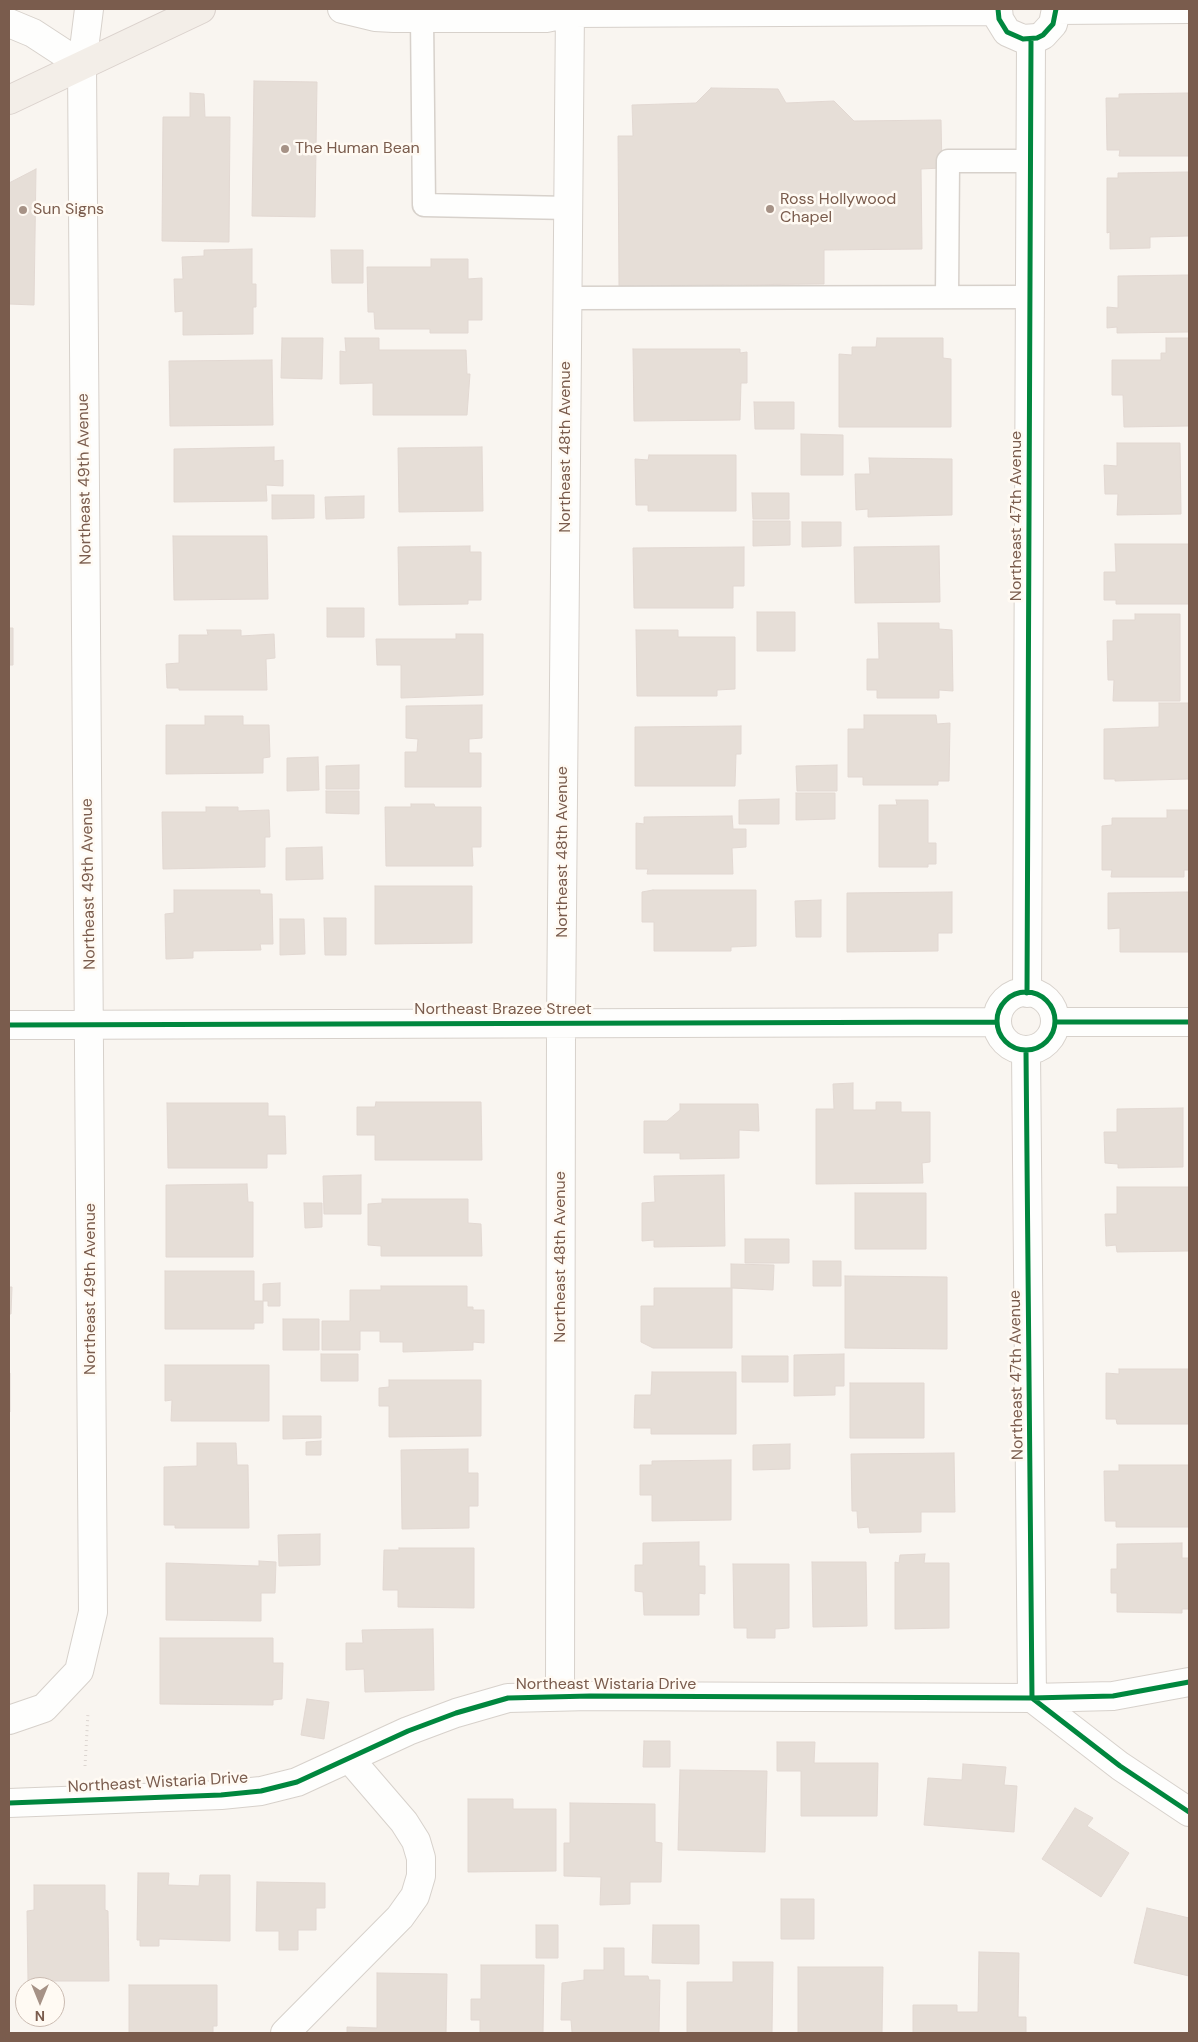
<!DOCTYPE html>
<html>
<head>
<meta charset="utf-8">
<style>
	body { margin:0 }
	#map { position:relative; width:1198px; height:2042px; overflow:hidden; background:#f9f5f0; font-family:"DM Sans",sans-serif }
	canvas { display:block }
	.frame { position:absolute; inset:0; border:10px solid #7a5c4d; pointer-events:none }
	.north { position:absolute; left:15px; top:1977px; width:50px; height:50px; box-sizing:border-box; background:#fffaf3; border:1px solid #cabbb1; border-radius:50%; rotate:180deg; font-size:14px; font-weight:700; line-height:20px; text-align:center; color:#7a5c4d }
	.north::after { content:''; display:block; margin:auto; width:18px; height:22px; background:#a69286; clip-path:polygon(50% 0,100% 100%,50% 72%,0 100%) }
</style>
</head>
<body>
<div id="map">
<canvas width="1198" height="2042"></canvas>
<div class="frame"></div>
<div class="north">N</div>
</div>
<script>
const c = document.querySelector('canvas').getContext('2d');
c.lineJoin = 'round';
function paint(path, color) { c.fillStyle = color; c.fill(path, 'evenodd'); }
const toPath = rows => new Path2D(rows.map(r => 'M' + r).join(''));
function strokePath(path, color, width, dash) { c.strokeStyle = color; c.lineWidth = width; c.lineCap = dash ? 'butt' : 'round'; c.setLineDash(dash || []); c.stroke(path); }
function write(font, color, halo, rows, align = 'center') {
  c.font = font + ' "DM Sans",sans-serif'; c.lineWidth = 5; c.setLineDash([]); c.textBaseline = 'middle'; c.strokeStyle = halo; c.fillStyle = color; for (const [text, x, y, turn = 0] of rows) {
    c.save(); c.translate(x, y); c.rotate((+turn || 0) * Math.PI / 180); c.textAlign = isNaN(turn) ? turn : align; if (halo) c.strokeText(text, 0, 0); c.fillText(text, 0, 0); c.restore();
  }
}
const building = toPath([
	[254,81,317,82,315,217,252,216,254,81],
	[711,88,778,89,786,103,834,101,854,121,941,120,942,168,921,169,922,249,824,250,824,284,619,286,618,136,633,136,632,105,696,103,711,88],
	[190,93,204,94,205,117,230,117,229,242,162,241,163,117,190,117,190,93],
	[1189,93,1189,156,1119,156,1120,150,1107,150,1106,98,1119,98,1119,94,1189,93],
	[36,169,34,305,9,304,9,183,36,169],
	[1189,172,1189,236,1150,237,1150,248,1110,249,1110,232,1107,233,1107,178,1118,178,1118,173,1189,172],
	[252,249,252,284,256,284,256,307,253,307,253,334,183,335,183,311,175,312,174,279,183,279,182,257,204,256,204,250,252,249],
	[331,250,363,250,363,283,332,283,331,250],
	[431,259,468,259,468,279,482,278,482,320,468,320,468,333,430,333,430,329,375,329,374,312,368,312,367,267,431,267,431,259],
	[1189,275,1189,332,1117,333,1117,327,1107,328,1107,307,1118,308,1118,276,1189,275],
	[282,338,323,338,322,379,281,378,282,338],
	[345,338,379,338,379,350,466,350,467,374,470,374,467,415,373,415,373,383,340,384,340,351,346,352,345,338],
	[877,338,943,338,943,358,951,359,951,427,839,427,839,354,852,355,852,347,876,347,877,338],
	[1166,338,1189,338,1189,426,1124,427,1123,395,1112,395,1112,360,1161,360,1161,353,1166,353,1166,338],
	[633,349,740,349,740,353,747,352,747,383,741,383,740,420,634,421,633,349],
	[272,360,273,425,170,426,169,361,272,360],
	[754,402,794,402,794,429,755,429,754,402],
	[801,434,843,435,843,475,801,475,801,434],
	[1117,443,1180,443,1181,514,1117,515,1118,494,1105,494,1104,465,1117,466,1117,443],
	[274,447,274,461,283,460,283,486,266,485,267,501,174,502,174,449,274,447],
	[482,447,483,511,399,512,398,448,482,447],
	[649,455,736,455,736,511,648,511,648,505,636,505,635,459,648,460,649,455],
	[869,458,952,459,952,515,868,517,868,509,856,510,855,474,870,474,869,458],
	[752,493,789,493,789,519,753,519,752,493],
	[272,495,314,495,314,518,272,519,272,495],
	[364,496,364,518,326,519,325,497,364,496],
	[753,521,790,521,790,545,753,546,753,521],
	[802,522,841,522,841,546,802,547,802,522],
	[173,536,267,536,268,599,174,600,173,536],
	[1115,544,1189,544,1189,604,1116,604,1116,600,1104,600,1104,572,1116,572,1115,544],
	[470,546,470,552,481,552,481,600,468,600,468,604,399,605,398,547,470,546],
	[939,546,940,602,855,603,854,547,939,546],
	[744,547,744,586,733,586,733,608,634,608,633,548,744,547],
	[327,608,364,608,364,637,327,637,327,608],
	[757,612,795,612,795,651,757,651,757,612],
	[1135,614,1180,614,1180,701,1113,701,1114,680,1108,680,1107,641,1113,641,1113,620,1135,620,1135,614],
	[878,623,939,623,939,629,952,630,953,691,939,690,939,698,877,698,877,690,867,690,867,659,879,659,878,623],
	[9,628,13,628,13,665,9,665,9,628],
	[207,630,241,630,241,636,274,634,275,658,266,659,267,690,179,690,179,688,167,688,166,664,179,663,179,635,208,635,207,630],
	[636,630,678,630,678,637,735,637,735,689,717,690,717,696,637,696,636,630],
	[456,634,483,634,483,695,401,698,401,665,377,665,376,639,456,639,456,634],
	[1159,703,1189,703,1189,779,1115,781,1115,779,1104,779,1104,729,1159,727,1159,703],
	[482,705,482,738,469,739,469,753,481,753,481,787,405,787,405,752,417,752,418,739,406,738,406,706,482,705],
	[864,715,936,715,937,724,950,723,949,781,938,781,938,785,863,785,863,777,848,777,848,729,864,729,864,715],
	[205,716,243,716,243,725,269,725,270,757,263,758,263,773,166,774,166,725,205,725,205,716],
	[741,726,741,754,736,754,735,786,635,786,635,727,741,726],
	[318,757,319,790,287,791,287,758,318,757],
	[359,765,359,789,326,789,326,766,359,765],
	[837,765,837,791,797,791,796,766,837,765],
	[326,791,359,791,359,814,326,813,326,791],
	[796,793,835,793,835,819,796,820,796,793],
	[779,799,779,824,739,824,739,800,779,799],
	[896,800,928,800,928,843,936,843,936,864,928,864,928,867,879,867,879,805,897,805,896,800],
	[411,804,434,804,435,807,481,807,481,847,472,847,473,866,386,866,385,807,411,807,411,804],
	[206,807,238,807,238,811,269,810,270,837,265,837,265,867,163,869,162,812,206,812,206,807],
	[1167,810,1189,810,1189,870,1184,870,1184,877,1111,877,1112,870,1102,870,1102,826,1112,825,1112,818,1167,818,1167,810],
	[732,816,733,829,746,829,746,847,732,848,733,874,647,874,648,869,636,869,636,823,644,824,644,817,732,816],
	[322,847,323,879,286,880,286,848,322,847],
	[375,886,472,886,472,943,375,944,375,886],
	[174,890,260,890,260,894,272,894,273,944,260,944,261,950,193,951,193,958,166,959,165,914,174,913,174,890],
	[653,890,756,890,756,946,731,947,731,951,654,951,654,922,642,922,642,892,653,890],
	[952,892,952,933,938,933,938,951,847,952,847,893,952,892],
	[1189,892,1189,952,1120,952,1120,928,1108,929,1108,893,1189,892],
	[821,900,821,937,796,937,795,901,821,900],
	[324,918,346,918,346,955,325,955,324,918],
	[280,919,304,919,305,954,280,955,280,919],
	[853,1083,853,1110,876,1110,876,1102,901,1102,901,1112,930,1112,930,1162,922,1163,923,1183,816,1184,816,1109,834,1109,833,1084,853,1083],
	[376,1102,481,1102,482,1160,375,1160,375,1135,357,1135,357,1107,375,1107,376,1102],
	[167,1103,268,1103,268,1116,285,1116,286,1154,267,1154,267,1168,168,1168,167,1103],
	[680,1104,758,1104,759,1131,739,1130,739,1158,680,1159,680,1153,644,1153,644,1121,667,1121,680,1110,680,1104],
	[1183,1108,1183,1167,1118,1168,1118,1164,1105,1163,1104,1132,1117,1132,1117,1109,1183,1108],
	[361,1175,361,1214,324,1214,323,1176,361,1175],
	[724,1175,725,1246,654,1247,654,1240,642,1241,642,1203,655,1202,654,1176,724,1175],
	[247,1184,248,1202,253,1202,253,1257,166,1257,166,1185,247,1184],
	[1117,1187,1189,1187,1189,1251,1117,1252,1116,1245,1106,1246,1105,1214,1117,1214,1117,1187],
	[855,1193,926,1193,926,1249,855,1249,855,1193],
	[382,1199,468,1199,468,1223,481,1224,482,1256,381,1256,381,1246,368,1245,368,1204,382,1203,382,1199],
	[304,1203,322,1203,322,1227,305,1228,304,1203],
	[745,1239,789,1239,789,1263,745,1263,745,1239],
	[813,1261,841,1261,841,1286,813,1286,813,1261],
	[731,1264,774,1265,773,1290,732,1288,732,1348,653,1348,641,1342,641,1306,654,1306,654,1288,731,1288,731,1264],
	[165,1271,254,1271,254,1301,263,1301,263,1323,254,1323,254,1329,165,1329,165,1271],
	[845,1276,947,1277,947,1349,845,1348,845,1276],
	[280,1283,280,1306,268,1306,268,1301,263,1301,263,1284,280,1283],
	[381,1286,467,1286,467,1307,473,1307,473,1310,484,1310,484,1343,473,1342,473,1350,403,1352,403,1342,380,1342,380,1331,360,1331,360,1350,322,1350,322,1321,350,1321,350,1290,381,1290,381,1286],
	[9,1287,12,1287,11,1314,9,1314,9,1287],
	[283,1319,319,1319,319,1350,283,1350,283,1319],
	[321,1354,358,1354,358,1381,321,1381,321,1354],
	[844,1354,844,1386,835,1386,835,1395,794,1396,794,1355,844,1354],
	[742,1356,788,1356,788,1382,742,1382,742,1356],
	[165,1365,269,1365,269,1421,171,1421,172,1400,165,1401,165,1365],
	[1119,1369,1189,1369,1189,1424,1117,1424,1116,1419,1106,1419,1106,1373,1119,1374,1119,1369],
	[652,1372,736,1372,736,1434,651,1434,651,1428,634,1428,635,1395,651,1395,652,1372],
	[9,1373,10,1373,10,1412,9,1412,9,1373],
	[389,1380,481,1380,481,1436,389,1437,389,1406,379,1406,379,1388,389,1387,389,1380],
	[850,1383,924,1383,924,1438,850,1438,850,1383],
	[283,1416,321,1416,321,1438,283,1439,283,1416],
	[321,1441,321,1455,306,1455,306,1442,321,1441],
	[197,1443,236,1443,237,1465,248,1465,249,1528,175,1528,175,1525,164,1525,164,1467,197,1466,197,1443],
	[790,1444,790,1469,753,1470,753,1445,790,1444],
	[468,1449,468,1473,478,1473,478,1506,469,1506,469,1528,402,1529,401,1450,468,1449],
	[954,1453,955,1512,921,1512,921,1532,870,1533,869,1527,858,1528,857,1511,852,1511,851,1454,954,1453],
	[731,1460,731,1520,652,1521,652,1495,640,1495,640,1465,652,1465,652,1461,731,1460],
	[1119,1465,1189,1465,1189,1527,1116,1527,1116,1521,1105,1521,1104,1471,1119,1471,1119,1465],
	[320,1534,320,1565,279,1566,278,1535,320,1534],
	[699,1542,699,1566,705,1566,705,1594,699,1593,699,1615,644,1615,643,1592,635,1591,635,1565,643,1565,643,1543,699,1542],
	[1182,1543,1182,1558,1189,1558,1189,1609,1182,1609,1182,1613,1117,1612,1117,1593,1111,1593,1111,1569,1117,1569,1117,1544,1182,1543],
	[399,1548,474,1548,474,1608,398,1607,398,1590,383,1590,384,1550,399,1550,399,1548],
	[925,1554,924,1563,949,1563,949,1628,895,1629,895,1562,899,1563,900,1555,925,1554],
	[259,1561,276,1562,275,1593,261,1593,261,1621,166,1620,166,1563,259,1566,259,1561],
	[812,1562,866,1562,867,1626,813,1627,812,1562],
	[733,1564,789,1564,789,1628,775,1629,775,1638,747,1638,747,1628,734,1628,733,1564],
	[433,1629,434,1690,365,1692,364,1669,346,1670,346,1643,363,1643,362,1630,433,1629],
	[160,1638,273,1638,273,1663,283,1663,282,1699,273,1700,273,1705,160,1704,160,1638],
	[307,1699,329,1702,324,1739,301,1735,307,1699],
	[644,1741,670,1741,670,1767,643,1767,644,1741],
	[777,1742,815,1742,814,1763,878,1763,877,1816,801,1816,801,1771,777,1771,777,1742],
	[963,1764,1006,1767,1004,1785,1017,1786,1014,1832,924,1825,928,1778,962,1780,963,1764],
	[680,1770,767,1771,765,1852,678,1850,680,1770],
	[468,1799,513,1799,513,1809,556,1809,556,1871,468,1872,468,1799],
	[570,1803,655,1804,655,1842,662,1843,661,1882,630,1882,630,1904,600,1905,601,1877,564,1876,564,1843,570,1843,570,1803],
	[1075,1808,1093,1818,1087,1826,1129,1853,1101,1897,1042,1859,1075,1808],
	[138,1873,169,1873,168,1885,199,1886,200,1875,230,1875,230,1941,159,1939,159,1946,140,1946,140,1940,137,1940,138,1873],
	[257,1882,325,1883,325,1908,316,1908,316,1930,298,1930,298,1950,279,1950,279,1931,256,1931,257,1882],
	[34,1885,105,1885,105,1910,108,1911,109,1981,28,1981,27,1911,34,1910,34,1885],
	[781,1899,814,1899,814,1939,781,1939,781,1899],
	[1147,1908,1189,1918,1189,1976,1134,1963,1147,1908],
	[536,1925,558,1925,558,1958,536,1958,536,1925],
	[653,1925,699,1925,699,1964,652,1963,653,1925],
	[604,1948,624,1948,624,1976,648,1976,649,1980,660,1980,659,2033,574,2033,572,2032,571,2020,561,2020,562,1983,584,1980,584,1970,604,1970,604,1948],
	[979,1952,1019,1953,1018,2017,1026,2017,1026,2033,913,2033,913,2005,957,2005,957,2012,978,2012,979,1952],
	[733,1962,773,1962,772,2033,687,2033,687,1982,733,1982,733,1962],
	[481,1965,544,1965,543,2033,480,2033,480,2020,471,2020,471,1999,481,1999,481,1965],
	[798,1967,883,1967,882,2033,798,2033,798,1967],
	[377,1973,447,1974,446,2033,347,2033,347,2027,377,2028,377,1973],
	[129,1985,217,1985,217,2026,213,2026,213,2033,129,2033,129,1985]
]);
const path = toPath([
	[85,1766,88,1713]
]);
const lane = toPath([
	[422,18,424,205,568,208],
	[947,296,948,161,1031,161],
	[567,298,1030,297]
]);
const street = toPath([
	[342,9,375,17,394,18,546,18,570,13,998,11],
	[998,9,999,19,1007,32,1023,39,1037,38,1043,35,1053,24,1056,9],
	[1056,10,1189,9],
	[9,23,33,33,82,65],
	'997 1021a29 29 0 1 1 58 0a29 29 0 1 1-58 0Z',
	[1027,993,1031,39],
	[1056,1022,1189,1022],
	[9,1025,997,1022],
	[1026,1051,1032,1698],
	[560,1696,561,1022,570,9],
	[1032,1698,1120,1766,1189,1812],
	[9,1720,44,1708,79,1671,93,1612,82,65,89,9],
	[9,1803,221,1795,261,1791,297,1782,408,1731,456,1713,508,1698,590,1696,1032,1698,1113,1696,1189,1682],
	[285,2033,400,1917,415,1896,421,1876,421,1858,416,1841,404,1822,349,1758]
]);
const primary = toPath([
	[9,100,201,9]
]);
const cycleway = toPath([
	[998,9,999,19,1007,32,1023,39,1037,38,1043,35,1053,24,1056,9],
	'997 1021a29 29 0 1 1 58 0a29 29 0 1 1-58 0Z',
	[1027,993,1031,39],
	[1056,1022,1189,1022],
	[9,1025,997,1022],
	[1026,1051,1032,1698],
	[1032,1698,1120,1766,1189,1812],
	[9,1803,221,1795,261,1791,297,1782,408,1731,456,1713,508,1698,590,1696,1032,1698,1113,1696,1189,1682]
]);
const markers = [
	[285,149,5,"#a69286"],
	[770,209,5,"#a69286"],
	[23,210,5,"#a69286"]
];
const poiNames = [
	["The Human Bean",295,149],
	["Ross Hollywood",780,200],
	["Chapel",780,218],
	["Sun Signs",33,210]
];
const streetNames = [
	["Northeast 48th Avenue",566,447,-90],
	["Northeast 49th Avenue",85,479,-91],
	["Northeast 47th Avenue",1017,516,-90],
	["Northeast 48th Avenue",563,852,-90],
	["Northeast 49th Avenue",89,884,-91],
	["Northeast Brazee Street",503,1010],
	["Northeast 48th Avenue",561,1257,-90],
	["Northeast 49th Avenue",91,1289,-90],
	["Northeast 47th Avenue",1017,1375,-91],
	["Northeast Wistaria Drive",606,1685],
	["Northeast Wistaria Drive",158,1783,-3]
];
paint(building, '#e6ded7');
strokePath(building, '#e2d8d2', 1);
strokePath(lane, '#d7d1cb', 25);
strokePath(street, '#d7d1cb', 30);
strokePath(primary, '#dad1cc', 30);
strokePath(path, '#dcd5d0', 3, [1, 4]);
strokePath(lane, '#fefefd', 22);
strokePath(street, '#fefefd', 28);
strokePath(primary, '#f3eee8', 28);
strokePath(cycleway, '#00873e', 5);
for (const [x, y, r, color] of markers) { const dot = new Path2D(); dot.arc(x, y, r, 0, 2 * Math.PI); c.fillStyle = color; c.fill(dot); strokePath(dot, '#fffaf3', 2); }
write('16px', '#7a5c4d', '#fffaf3', poiNames, 'left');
write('16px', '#7a5c4d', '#fffaf3', streetNames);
</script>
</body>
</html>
